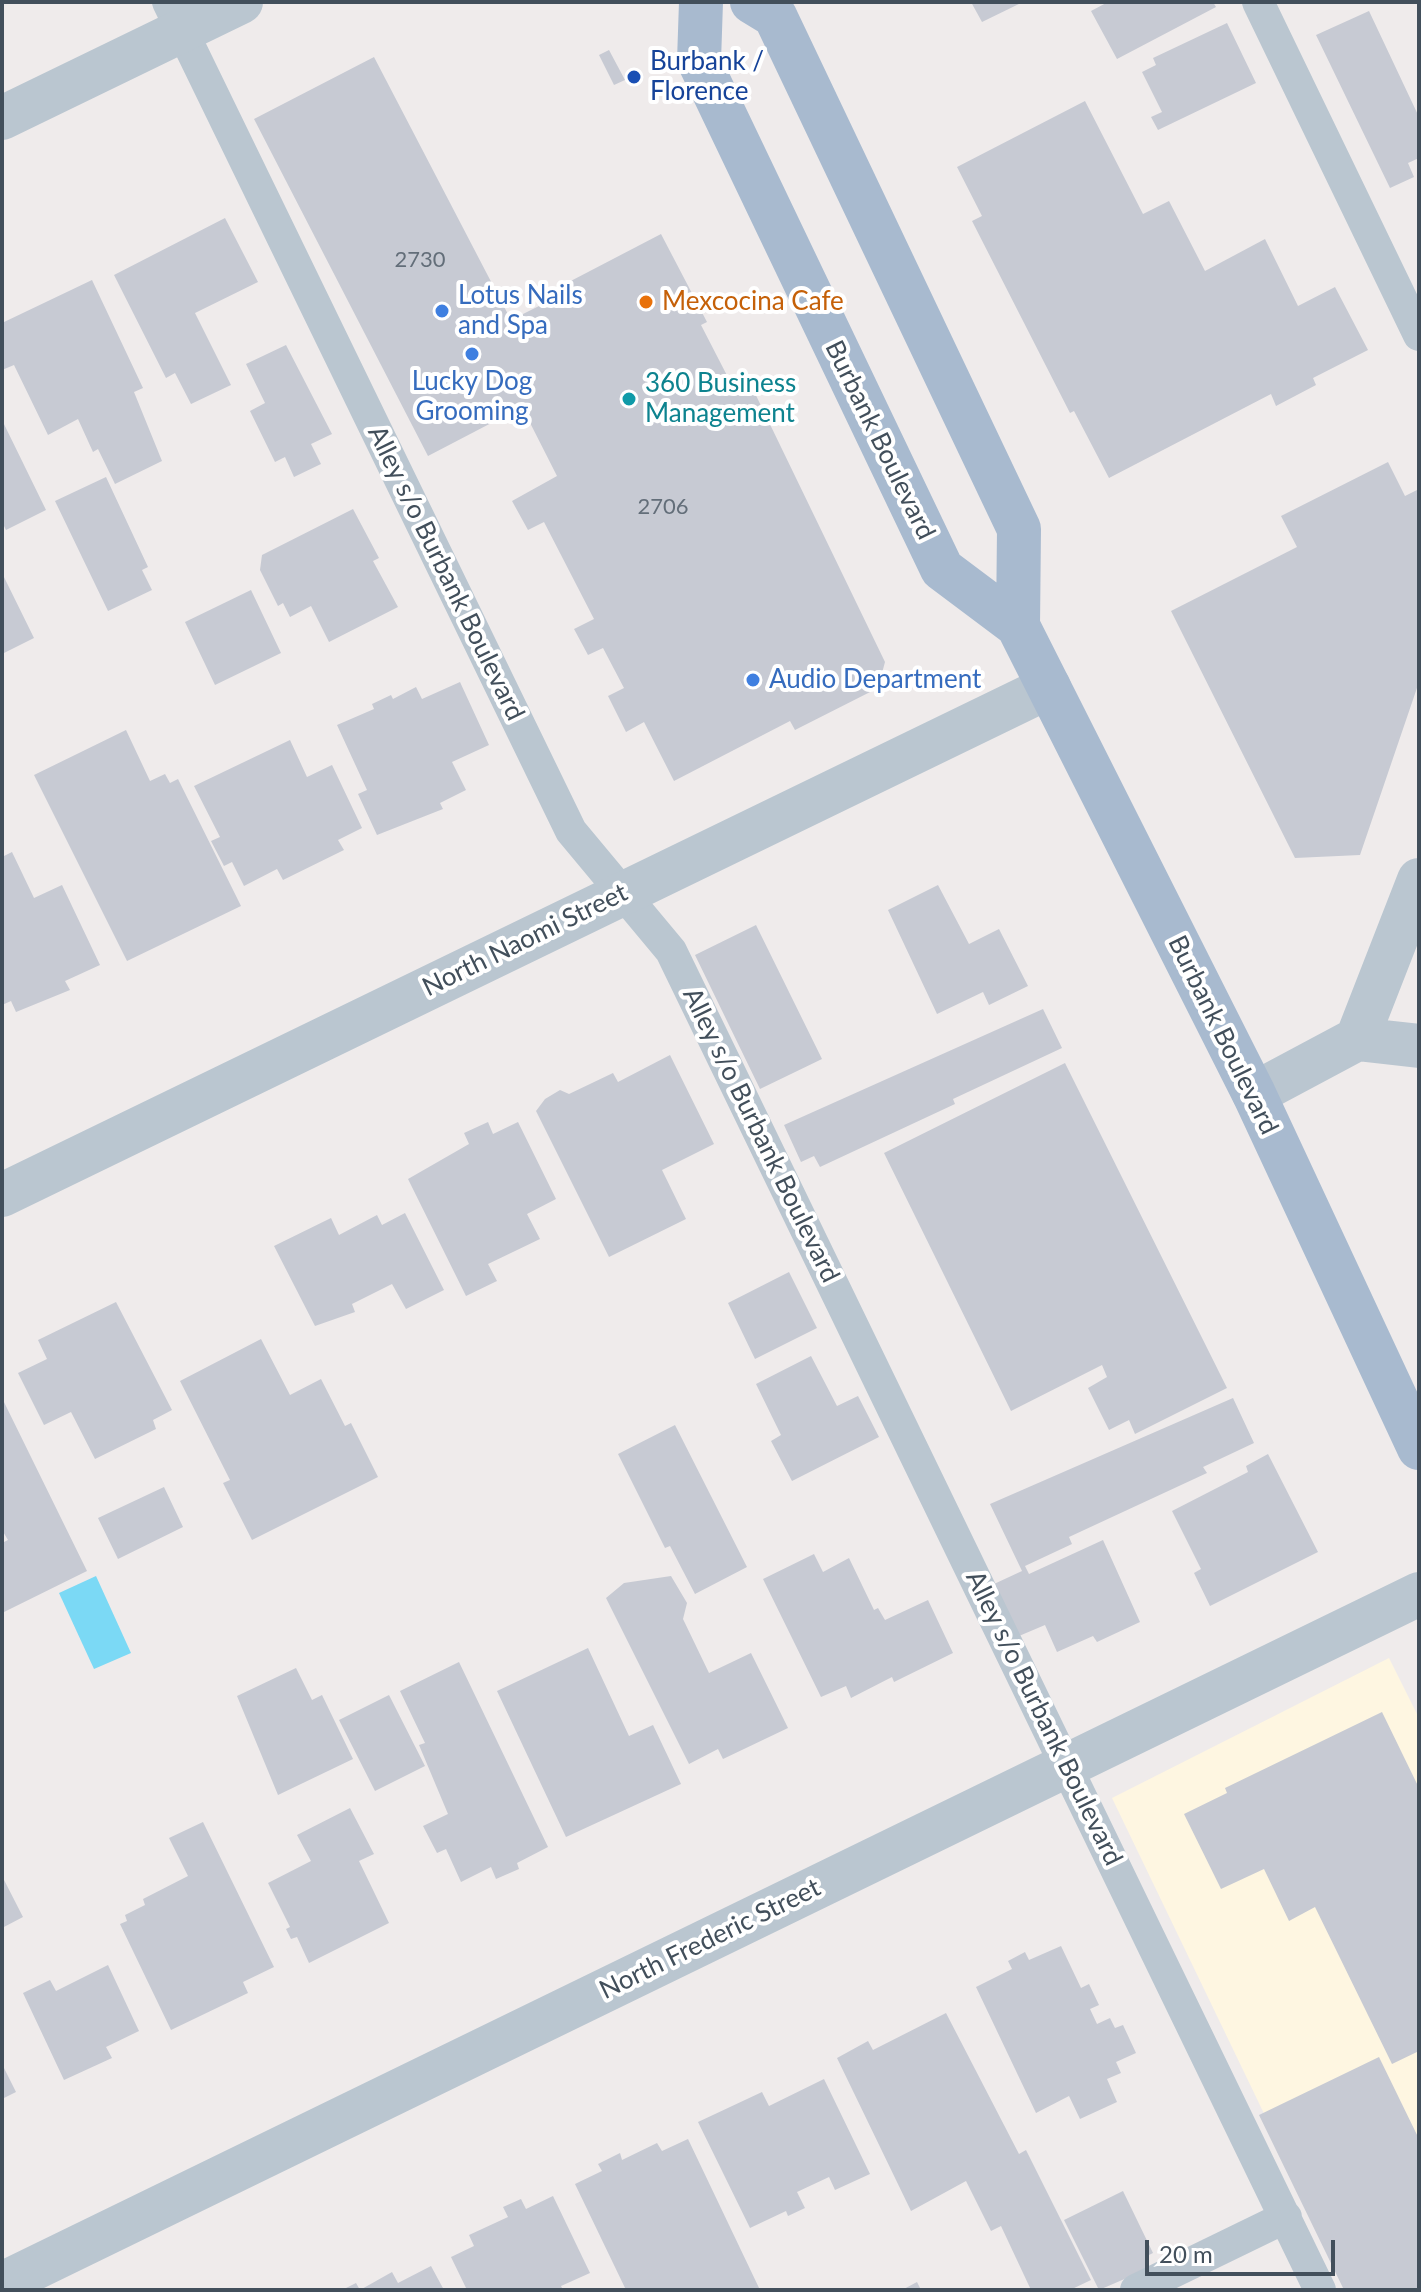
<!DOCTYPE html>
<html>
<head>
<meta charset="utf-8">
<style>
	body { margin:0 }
	#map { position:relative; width:1421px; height:2292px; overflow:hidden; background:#efebeb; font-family:Lato,sans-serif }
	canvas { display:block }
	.frame { position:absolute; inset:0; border:4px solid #424f5b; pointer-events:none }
	.scale { position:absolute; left:1145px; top:2240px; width:190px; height:36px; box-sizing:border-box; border:4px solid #424f5b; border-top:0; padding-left:10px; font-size:24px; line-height:28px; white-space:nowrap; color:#424f5b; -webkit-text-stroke:6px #fff; paint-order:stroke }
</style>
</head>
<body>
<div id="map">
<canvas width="1421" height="2292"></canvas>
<div class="frame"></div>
<div class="scale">20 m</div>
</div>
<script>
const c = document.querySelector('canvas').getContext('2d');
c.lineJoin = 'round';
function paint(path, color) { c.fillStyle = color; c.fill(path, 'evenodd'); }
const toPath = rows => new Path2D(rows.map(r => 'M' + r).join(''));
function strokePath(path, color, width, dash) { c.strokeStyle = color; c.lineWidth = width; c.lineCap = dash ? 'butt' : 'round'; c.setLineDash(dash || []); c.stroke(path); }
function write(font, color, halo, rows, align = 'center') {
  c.font = font + ' Lato,sans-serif'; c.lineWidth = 8; c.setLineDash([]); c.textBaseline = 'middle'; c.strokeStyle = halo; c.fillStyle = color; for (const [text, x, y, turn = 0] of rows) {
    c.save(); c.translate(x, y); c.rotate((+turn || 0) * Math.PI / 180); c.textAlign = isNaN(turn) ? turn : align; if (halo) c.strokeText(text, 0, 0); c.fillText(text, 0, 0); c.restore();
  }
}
const commercial = toPath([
	[1389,1658,1419,1718,1419,2290,1349,2290,1112,1798]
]);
const water = toPath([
	[96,1576,131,1653,94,1669,59,1593]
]);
const building = toPath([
	[971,2,1023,2,982,22],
	[1108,2,1213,2,1216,7,1117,59,1091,11],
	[1369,11,1419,117,1419,158,1408,163,1414,177,1390,188,1316,35],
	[1227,23,1256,83,1158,130,1151,117,1162,112,1142,72,1156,65,1153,58],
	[609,50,625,80,614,85,599,55],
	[374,57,511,320,569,291,565,284,661,234,707,322,701,325,735,391,750,383,885,662,878,688,795,730,790,721,674,781,644,722,626,732,608,696,624,688,603,648,588,655,574,629,594,619,544,522,528,530,512,501,557,476,522,407,428,456,254,119],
	[1085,101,1143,214,1169,201,1205,271,1265,239,1298,306,1335,287,1368,350,1313,378,1316,385,1276,406,1271,394,1109,478,1074,411,1070,413,972,221,982,216,957,167],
	[225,218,258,282,195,313,231,385,191,404,175,373,166,378,114,275],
	[92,280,143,388,134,392,162,461,115,484,98,449,93,452,78,419,48,435,14,365,2,370,2,323],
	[286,345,332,434,311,444,321,464,294,477,285,457,275,462,250,411,265,403,246,364],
	[2,420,46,510,6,530,2,522],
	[1388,462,1405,496,1419,489,1419,682,1360,855,1295,858,1171,611,1297,547,1281,516],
	[106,477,148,567,142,570,152,590,108,611,55,501],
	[353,509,379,558,373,561,398,607,329,642,311,606,290,617,283,603,278,606,260,570,262,555],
	[2,573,34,638,2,654],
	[251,590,281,653,215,685,185,622],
	[460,682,489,745,452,762,466,790,440,803,443,809,377,835,358,794,367,790,337,725,374,709,372,704,391,695,393,699,416,687,422,699],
	[126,730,150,781,165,774,170,783,178,779,241,906,127,961,34,775],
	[290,740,307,777,332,765,362,828,338,840,344,850,283,880,277,869,244,886,232,862,224,866,211,841,220,837,194,786],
	[12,852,34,898,62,885,100,965,65,981,70,990,16,1012,11,1001,2,1005,2,857],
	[938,885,969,944,999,929,1028,986,989,1005,983,992,937,1014,888,910],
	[756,925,822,1059,760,1089,695,955],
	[1043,1009,1062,1048,953,1099,955,1104,820,1167,814,1156,801,1162,784,1125],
	[670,1055,714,1144,662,1170,686,1219,609,1257,536,1111,545,1099,560,1090,569,1094,613,1073,618,1082],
	[1065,1063,1227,1388,1135,1434,1129,1420,1109,1430,1088,1388,1107,1377,1102,1365,1011,1411,884,1153],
	[488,1122,493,1134,518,1122,556,1199,527,1214,540,1239,488,1264,497,1281,466,1296,408,1179,469,1144,464,1133],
	[405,1213,444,1290,406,1309,392,1284,352,1304,355,1312,315,1326,274,1246,331,1218,339,1235,377,1215,382,1225],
	[789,1272,817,1328,755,1359,728,1303],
	[116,1302,172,1410,153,1420,156,1429,95,1459,71,1412,44,1425,18,1373,47,1359,38,1340],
	[261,1339,290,1395,321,1379,345,1426,351,1423,378,1477,252,1540,223,1483,230,1480,180,1381],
	[811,1356,837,1406,858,1396,879,1437,792,1481,771,1441,781,1435,756,1384],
	[2,1398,87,1571,2,1613,2,1543,8,1540,2,1530],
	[1233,1398,1254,1443,1203,1467,1207,1473,1069,1537,1072,1544,1025,1566,1029,1574,1103,1540,1140,1622,1097,1642,1093,1636,1057,1652,1045,1625,1019,1636,994,1584,1022,1571,990,1504],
	[675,1425,747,1567,695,1594,670,1546,665,1548,618,1454],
	[1268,1454,1318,1552,1210,1606,1194,1573,1201,1569,1172,1511,1248,1472,1246,1466],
	[164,1487,183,1527,118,1559,98,1518],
	[814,1554,823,1572,849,1558,874,1610,878,1608,885,1620,928,1600,953,1653,894,1682,892,1677,851,1698,846,1686,821,1697,763,1579],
	[671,1576,687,1603,683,1619,709,1673,751,1653,788,1728,723,1759,718,1749,689,1764,606,1598,624,1583],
	[588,1648,629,1736,653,1725,681,1784,566,1837,497,1691],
	[459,1662,548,1847,517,1863,519,1869,496,1879,491,1867,461,1882,446,1849,437,1853,423,1826,448,1814,419,1745,425,1743,400,1691],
	[296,1668,312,1700,322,1695,353,1759,278,1795,237,1696],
	[389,1695,425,1766,375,1791,339,1720],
	[1382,1712,1419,1788,1419,2051,1392,2064,1315,1907,1289,1921,1264,1869,1221,1889,1184,1814,1227,1793,1225,1788],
	[350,1808,374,1854,359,1861,389,1923,309,1963,297,1937,291,1939,286,1929,290,1927,268,1883,311,1861,297,1835],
	[203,1822,274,1967,243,1982,248,1993,171,2030,120,1924,127,1921,125,1915,145,1905,143,1899,188,1876,169,1838],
	[2,1876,23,1917,2,1928],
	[1061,1946,1081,1988,1089,1984,1099,2005,1090,2009,1097,2024,1110,2018,1115,2028,1123,2025,1136,2053,1116,2062,1121,2073,1107,2079,1117,2102,1080,2119,1069,2096,1036,2113,976,1987,1012,1969,1008,1961,1025,1952,1029,1960],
	[108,1965,139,2031,106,2047,112,2058,64,2080,23,1993,50,1980,56,1991],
	[946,2013,1019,2154,1026,2150,1091,2280,1070,2290,1031,2290,1001,2226,991,2231,966,2181,911,2211,837,2058,868,2041,873,2050],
	[1379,2057,1419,2139,1419,2290,1344,2290,1259,2115],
	[2,2064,16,2092,2,2099],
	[824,2079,870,2174,835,2190,829,2177,797,2192,805,2208,788,2216,786,2211,750,2228,698,2122,762,2092,769,2106],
	[688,2139,760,2290,626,2290,575,2184,602,2171,598,2164,620,2153,622,2160,657,2143,662,2151],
	[1123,2191,1153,2253,1145,2257,1150,2268,1099,2290,1064,2220],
	[553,2196,590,2273,561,2286,563,2290,467,2290,451,2257,474,2246,469,2235,508,2217,503,2207,521,2199,526,2209],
	[431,2266,444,2290,342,2290,356,2283,360,2290,392,2272,398,2283],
	[917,2282,921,2290,902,2290]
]);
const service = toPath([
	[168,2,571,831,671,951,1320,2290],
	[1258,2,1419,335],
	[1136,2290,1286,2217]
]);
const minor = toPath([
	[2,118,241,2],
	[1357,1039,1419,880],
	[1254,1094,1357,1039,1419,1046],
	[2,1195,1049,687],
	[2,2284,1419,1594]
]);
const primary = toPath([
	[701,2,699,61,942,569,1018,626,1254,1094,1419,1448],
	[752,2,775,16,1019,529,1018,626]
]);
const markers = [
	[634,77,8,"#1a4fb4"],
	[646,302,8,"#e8710a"],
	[442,311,8,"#3f7fe0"],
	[472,354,8,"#3f7fe0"],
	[629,399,8,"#0f9aa8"],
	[753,680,8,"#3f7fe0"]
];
const numberNames = [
	["2730",420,260],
	["2706",663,507]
];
const transitNames = [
	["Burbank /",650,62],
	["Florence",650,92]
];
const shopNames = [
	["Lotus Nails",458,296],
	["and Spa",458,326],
	["Lucky Dog",472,382,"center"],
	["Grooming",472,412,"center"],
	["Audio Department",769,680]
];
const foodNames = [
	["Mexcocina Cafe",662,302]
];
const cultureNames = [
	["360 Business",645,384],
	["Management",645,414]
];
const streetNames = [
	["Burbank Boulevard",880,440,64],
	["Alley s/o Burbank Boulevard",446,573,64],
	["North Naomi Street",525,940,-26],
	["Burbank Boulevard",1223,1035,64],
	["Alley s/o Burbank Boulevard",761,1135,64],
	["Alley s/o Burbank Boulevard",1044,1718,64],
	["North Frederic Street",710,1939,-26]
];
paint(commercial, '#fef6e1');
paint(water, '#7bd9f5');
paint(building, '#c7cad3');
strokePath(service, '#bac6d0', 32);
strokePath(minor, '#bac6d0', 44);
strokePath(primary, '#a8bacf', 44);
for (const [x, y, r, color] of markers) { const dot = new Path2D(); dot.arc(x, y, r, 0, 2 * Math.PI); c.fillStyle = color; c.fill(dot); strokePath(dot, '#fff', 3); }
write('22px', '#636e79', null, numberNames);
write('26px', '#164399', '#fff', transitNames, 'left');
write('26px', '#366cbe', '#fff', shopNames, 'left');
write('26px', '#c56008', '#fff', foodNames, 'left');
write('26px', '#0d838f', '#fff', cultureNames, 'left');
write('26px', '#424f5b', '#fff', streetNames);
</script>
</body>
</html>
